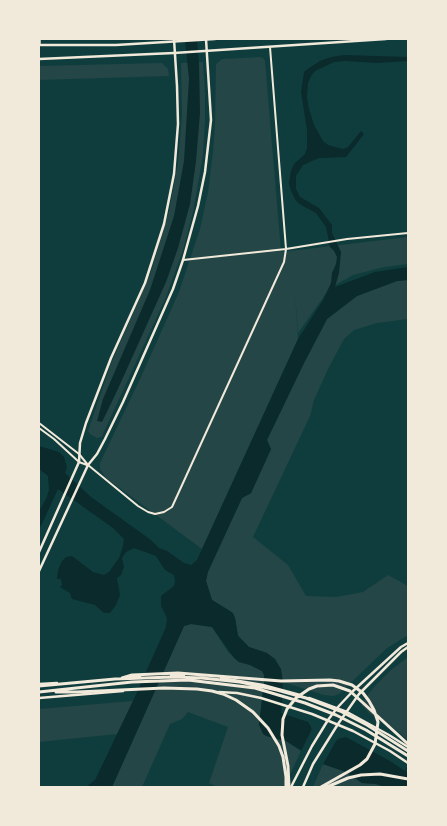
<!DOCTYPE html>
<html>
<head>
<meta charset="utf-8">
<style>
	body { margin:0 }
	#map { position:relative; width:447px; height:826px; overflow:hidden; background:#0f3d3e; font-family:"Open Sans",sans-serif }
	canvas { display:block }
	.frame { position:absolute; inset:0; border:40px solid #f1e9da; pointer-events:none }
</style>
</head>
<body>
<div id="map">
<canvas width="447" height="826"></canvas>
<div class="frame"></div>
</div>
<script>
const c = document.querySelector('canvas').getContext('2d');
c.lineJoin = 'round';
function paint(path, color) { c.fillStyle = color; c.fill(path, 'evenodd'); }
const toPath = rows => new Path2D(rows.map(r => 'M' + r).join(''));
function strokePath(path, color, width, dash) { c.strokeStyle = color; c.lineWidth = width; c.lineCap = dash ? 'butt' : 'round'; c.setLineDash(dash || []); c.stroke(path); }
const green = toPath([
	[260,57,263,58,265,61,281,252,408,237,408,264,384,267,353,275,330,288,298,333,295,293,298,339,202,549,106,478,100,469,100,463,140,379,179,292,200,229,208,192,213,152,215,126,216,64,222,59],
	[203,62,205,93,205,120,203,155,193,212,183,250,166,297,103,434,102,437,97,438,90,434,88,431,112,361,150,275,169,211,178,163,182,116,181,63],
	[162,63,168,69,169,76,39,80,39,66],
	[408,280,408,319,377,323,354,330,344,339,328,369,314,400,310,416,253,537,288,565,306,596,336,597,363,592,388,575,408,586,408,635,387,648,339,694,334,696,324,695,283,682,267,653,249,647,238,635,235,618,229,610,212,600,206,581,207,572,242,498,251,493,271,449,267,440,303,365,327,319,357,296,397,281],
	[191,624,212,627,228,652,239,662,250,665,262,671,264,675,264,682,259,725,277,739,286,741,301,751,284,787,217,787,209,783,228,727,188,712,182,719,170,724,142,787,112,787,184,626],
	[408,657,408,740,391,726,370,714,362,705,362,702,375,686,391,670],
	[133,701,117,734,39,742,39,709],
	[323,764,346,772,362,783,376,784,385,787,313,787]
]);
const water = toPath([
	[185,39,197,39,199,63,200,113,196,161,190,204,178,248,166,282,117,391,102,422,97,421,103,399,150,290,174,216,184,161,189,79],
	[344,55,408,57,408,61,377,63,345,61,334,62,315,71,311,76,308,83,307,97,309,109,314,125,323,141,328,145,343,149,348,147,361,131,364,134,346,157,319,158,303,165,296,176,296,189,300,197,319,208,332,225,332,233,341,252,339,273,335,287,375,272,408,267,408,280,397,281,357,296,327,319,303,365,267,440,271,449,251,493,242,498,208,572,206,581,212,600,233,613,235,618,238,636,249,647,267,653,275,659,281,669,283,682,281,713,308,722,311,727,312,731,334,743,338,739,346,737,390,761,408,773,408,787,385,787,376,784,362,783,346,772,323,764,286,741,266,736,263,734,259,725,264,682,264,675,262,671,250,665,239,662,234,658,212,627,191,624,184,626,112,787,86,787,95,780,133,701,166,627,167,618,161,606,161,596,174,586,175,581,174,575,165,570,156,556,134,548,126,552,122,558,124,567,121,575,117,578,120,595,116,605,110,613,104,613,95,605,72,599,70,593,60,587,62,585,61,579,57,579,58,570,62,561,66,557,72,556,93,572,104,575,109,572,119,558,123,546,124,539,113,528,58,489,41,526,39,526,39,511,46,499,49,490,48,476,39,469,39,446,59,452,64,457,67,467,65,473,91,497,151,540,159,548,167,551,184,563,191,565,197,560,298,339,323,300,331,283,332,273,336,264,337,257,334,251,330,247,326,227,316,213,301,205,296,201,291,191,289,183,291,171,294,164,305,154,307,148,307,130,301,92,304,72,309,68,320,61,331,57]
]);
const pier = toPath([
	[312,729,336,741,322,766,300,753]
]);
const stream = toPath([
	[405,771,408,766]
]);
const minor = toPath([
	[40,39,40,45]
]);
const tertiary = toPath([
	[183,260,286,249,347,239,408,233],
	[39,423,79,454,88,465,138,506,148,512,155,514,164,512,172,507,284,262,286,249,270,47],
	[39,428,54,439,79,462,87,465]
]);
const secondary = toPath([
	[39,552,79,462,80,443,86,423,111,358,145,283,164,224,174,174,178,124,177,86,174,39],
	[39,571,88,465,97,454,105,439,123,402,173,289,183,260,198,206,205,172,211,120,206,39],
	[291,787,312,746,328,720],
	[303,787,313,764,338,724]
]);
const primary = toPath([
	[39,45,116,45,215,39],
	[39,59,174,53,386,39],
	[171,675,184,675],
	[129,677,140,676],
	[221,678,263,685,300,695],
	[39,684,57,683],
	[219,692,237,693,261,698,312,714,353,731,390,751,408,763],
	[39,698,123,691],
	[309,698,347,712,389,735,408,747],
	[328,720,337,708,353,691,401,647,408,643],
	[338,724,359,694,401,652,408,647]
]);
const trunk = toPath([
	[122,678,132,675,178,673,281,681,330,680,339,681,352,685,363,693,369,701,374,710,378,722,375,744,367,759,360,765,321,787],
	[39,686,115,679,173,677,202,678,240,682,277,690,306,698,340,711,367,725,408,751],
	[39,692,132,682,188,680,255,688,305,703,336,715,366,730,408,756],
	[56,692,77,692,164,688,197,689,212,691,223,694,236,700,253,712,268,728,279,746,283,757,286,777,286,787],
	[289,787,288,766,282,735,283,719,287,709,296,698,309,689,317,686,333,685,350,691,408,744],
	[327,787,348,778,361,775,380,774,408,779]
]);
paint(green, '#244646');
paint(water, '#0a2a2b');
paint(pier, '#0f3d3e');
strokePath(stream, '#0a2a2b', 1);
strokePath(minor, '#f1e9da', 1.5);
strokePath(tertiary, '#f1e9da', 2);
strokePath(secondary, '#f1e9da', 2.5);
strokePath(primary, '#f1e9da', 2.5);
strokePath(trunk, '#f1e9da', 3);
</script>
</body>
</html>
